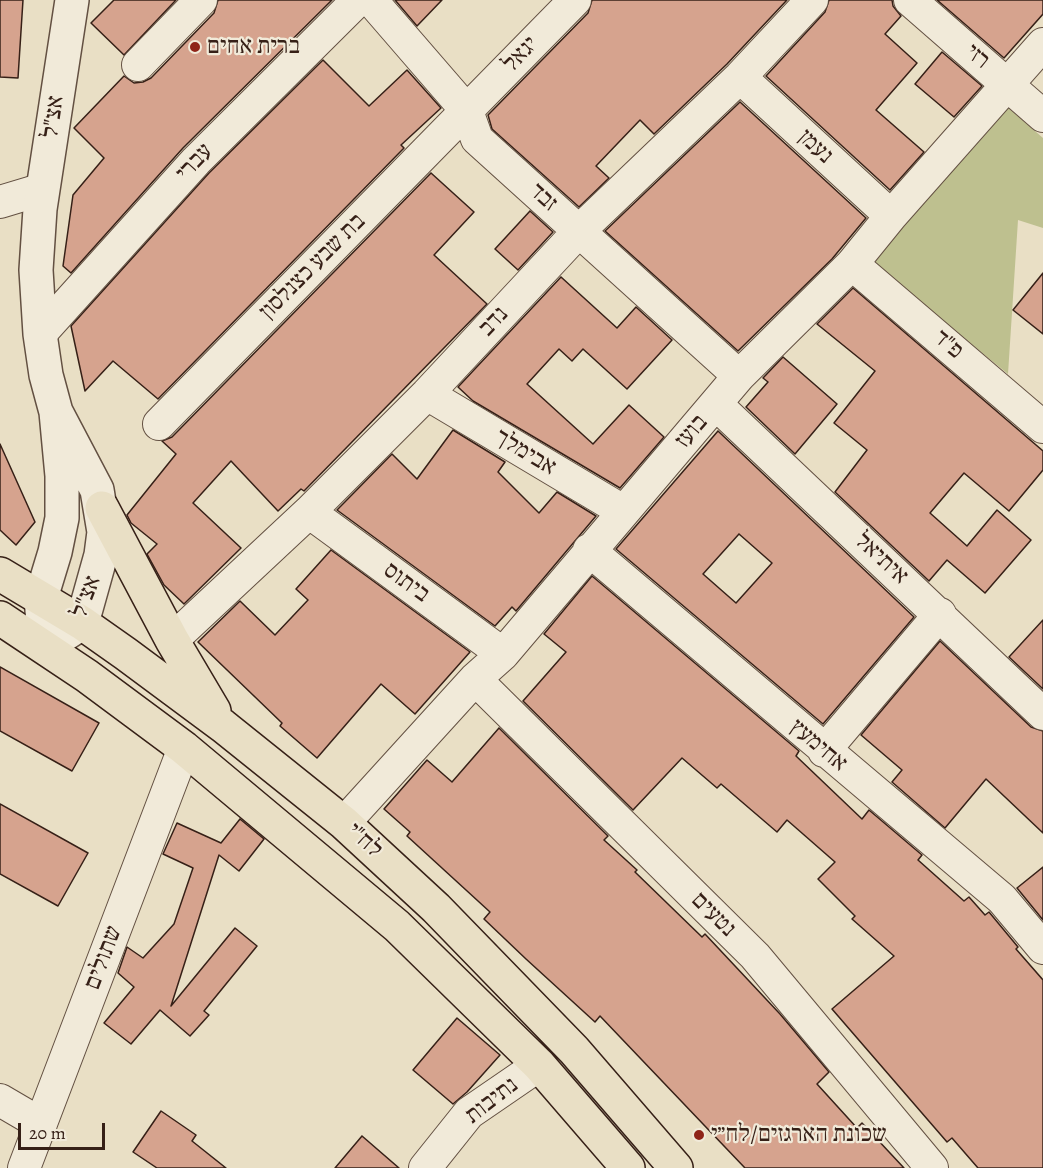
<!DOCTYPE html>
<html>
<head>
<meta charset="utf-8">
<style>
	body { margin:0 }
	#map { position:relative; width:1043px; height:1168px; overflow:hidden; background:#e9dfc5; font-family:Alegreya,serif }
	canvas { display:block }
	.scale { position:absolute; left:18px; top:1123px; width:87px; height:27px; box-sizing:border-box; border:3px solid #362017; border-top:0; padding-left:8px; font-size:18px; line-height:21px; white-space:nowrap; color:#362017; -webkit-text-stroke:4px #f1ead9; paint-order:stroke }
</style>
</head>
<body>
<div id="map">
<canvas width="1043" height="1168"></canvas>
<div class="scale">20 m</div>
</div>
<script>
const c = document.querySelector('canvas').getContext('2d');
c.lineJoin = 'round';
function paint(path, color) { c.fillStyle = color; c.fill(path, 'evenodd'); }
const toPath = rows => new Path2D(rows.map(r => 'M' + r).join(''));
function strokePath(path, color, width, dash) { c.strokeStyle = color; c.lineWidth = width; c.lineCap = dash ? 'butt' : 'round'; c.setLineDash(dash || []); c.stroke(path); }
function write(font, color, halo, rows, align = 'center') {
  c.font = font + ' Alegreya,"Frank Ruhl Libre",serif'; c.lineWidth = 4.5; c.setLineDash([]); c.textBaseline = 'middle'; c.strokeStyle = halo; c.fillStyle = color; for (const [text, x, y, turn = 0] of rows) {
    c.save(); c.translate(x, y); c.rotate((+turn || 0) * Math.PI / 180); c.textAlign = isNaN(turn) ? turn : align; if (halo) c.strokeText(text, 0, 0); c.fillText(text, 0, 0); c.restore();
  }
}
const green = toPath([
	[1004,104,1043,138,1043,228,1018,220,1008,374,869,261]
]);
const building = toPath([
	[0,0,23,0,18,78,0,77,0,0],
	[114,0,176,0,124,55,91,23,114,0],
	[218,0,332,0,183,148,71,273,63,266,73,195,104,158,74,128,124,76,134,83,143,82,151,78,214,13,218,0],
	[395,0,442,0,417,26,395,0],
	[592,0,787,0,727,64,654,134,640,120,596,166,609,178,579,207,492,129,488,115,588,13,592,0],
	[829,0,892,0,893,6,901,16,885,34,917,63,876,110,924,152,890,190,766,76,825,12,829,0],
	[937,0,1043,0,1043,14,1004,58,937,0],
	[942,52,982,86,954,117,915,84,942,52],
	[323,60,369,106,407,70,441,108,401,145,404,148,158,399,113,361,85,391,71,326,209,173,323,60],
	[740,102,866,218,832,259,738,351,605,231,740,102],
	[431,173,474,212,434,255,487,304,304,491,301,489,278,511,231,461,193,503,241,548,184,604,164,585,147,554,157,544,131,523,127,515,176,454,162,441,172,437,431,173],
	[530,211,553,232,518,270,495,249,530,211],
	[1043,273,1043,334,1013,310,1043,273],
	[561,277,617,328,636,307,672,340,627,389,583,349,572,361,559,349,527,384,593,444,629,405,664,437,620,488,473,401,458,387,561,277],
	[853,288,1043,451,1043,470,1009,511,964,473,930,513,967,546,997,510,1031,540,985,593,947,560,929,581,835,492,867,450,834,423,875,371,817,324,853,288],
	[783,357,837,404,795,454,746,407,768,382,763,378,783,357],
	[453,430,505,462,498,472,539,513,557,492,596,516,516,611,512,607,495,626,337,510,392,454,417,479,453,430],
	[718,431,914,617,823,724,616,549,718,431],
	[739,534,772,563,736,603,703,574,739,534],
	[0,444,35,522,16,545,0,530,0,444],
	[331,550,470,652,415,714,381,684,317,758,280,726,282,723,198,642,240,601,275,635,308,600,296,589,331,550],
	[592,576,799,751,796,756,862,819,869,810,922,855,918,860,964,901,969,897,985,915,989,912,1018,947,1016,949,1043,980,1043,1168,978,1168,952,1138,947,1142,832,1009,894,956,852,919,855,916,818,879,835,862,787,820,777,832,721,784,717,788,682,758,633,810,523,701,566,652,544,634,592,576],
	[1043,620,1043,689,1009,657,1043,620],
	[940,641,1031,727,1043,731,1043,833,986,779,945,828,892,782,902,770,861,735,940,641],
	[0,667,99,723,72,771,0,731,0,667],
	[499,728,608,836,604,840,637,870,635,872,702,937,705,934,780,1014,829,1072,817,1084,857,1128,862,1123,904,1168,745,1168,600,1016,595,1022,526,959,484,919,490,912,407,836,410,832,384,809,427,760,452,782,499,728],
	[0,804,88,853,58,906,0,874,0,804],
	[240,819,264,839,239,871,219,855,171,1006,235,928,257,946,204,1011,209,1015,190,1036,160,1010,131,1044,104,1023,134,987,118,973,127,947,143,958,174,924,193,868,163,854,177,823,221,843,240,819],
	[1043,867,1043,920,1017,888,1043,867],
	[457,1018,500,1055,467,1092,453,1104,413,1070,457,1018],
	[161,1111,196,1135,192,1141,226,1168,157,1168,133,1152,161,1111],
	[362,1136,399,1168,335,1168,362,1136]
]);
const minor = toPath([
	[371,0,467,111,477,139,739,376],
	[910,0,1043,116],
	[138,65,201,0],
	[740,77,891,216],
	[0,202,43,189],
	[852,264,1043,427],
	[40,334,196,161,358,0],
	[427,394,623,511],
	[717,405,1043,714],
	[159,424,575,0],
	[309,512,503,654],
	[589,550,1002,899,1043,948],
	[172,640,309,512,427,394,579,231,740,77,812,0],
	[475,679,755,956,932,1168],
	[824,751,940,614],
	[344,823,475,679,503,654,739,376,852,264,891,216,1043,44],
	[0,1100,41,1124],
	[24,1168,184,748],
	[425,1168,469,1113,539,1065]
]);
const tertiary = toPath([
	[56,412,97,490,104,532,101,555,82,623,45,647,41,598,55,552,62,518,62,476,56,412,46,375,40,334,36,270,40,209,72,0]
]);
const primary = toPath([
	[102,508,172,640,214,711],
	[0,574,82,623,126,654,223,726,344,823,436,908,574,1050,676,1168],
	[0,618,87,676,184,748,397,926,539,1065,628,1168]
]);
const markers = [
	[195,47,6,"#8f2418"],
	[699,1135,6,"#8f2418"]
];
const poiNames = [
	["ברית אחים",207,47],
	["שכונת הארגזים/לח״י",711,1135]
];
const streetNames = [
	["יגאל",521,55,-46],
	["רזי",977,57,40],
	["אצ\"ל",54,117,-82],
	["נעמן",815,147,43],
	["עברי",195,163,-47],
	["זבד",543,198,42],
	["בת שבע כצנלסון",313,267,-45],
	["נדב",494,322,-47],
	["פ\"ד",948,345,40],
	["בועז",692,432,-49],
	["אבימלך",525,453,31],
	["איתיאל",881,559,43],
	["ביתוס",406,583,36],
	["אצ\"ל",87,597,-69],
	["אחימעץ",818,746,40],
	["לח\"י",364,841,42],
	["נטעים",713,915,45],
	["שתולים",104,958,-69],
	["נתיבות",492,1101,-38]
];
paint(green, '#bec08f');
paint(building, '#d6a38e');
strokePath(building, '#362017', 1.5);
strokePath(minor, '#635042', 34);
strokePath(tertiary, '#635042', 36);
strokePath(primary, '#362017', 36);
strokePath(minor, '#f1ead9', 32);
strokePath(tertiary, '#f1ead9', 33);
strokePath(primary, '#e9dfc5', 33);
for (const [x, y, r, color] of markers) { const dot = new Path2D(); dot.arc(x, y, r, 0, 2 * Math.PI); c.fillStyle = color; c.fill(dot); strokePath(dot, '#f1ead9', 2); }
write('24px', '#362017', '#f1ead9', poiNames, 'left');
write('24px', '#362017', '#f1ead9', streetNames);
</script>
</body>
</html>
